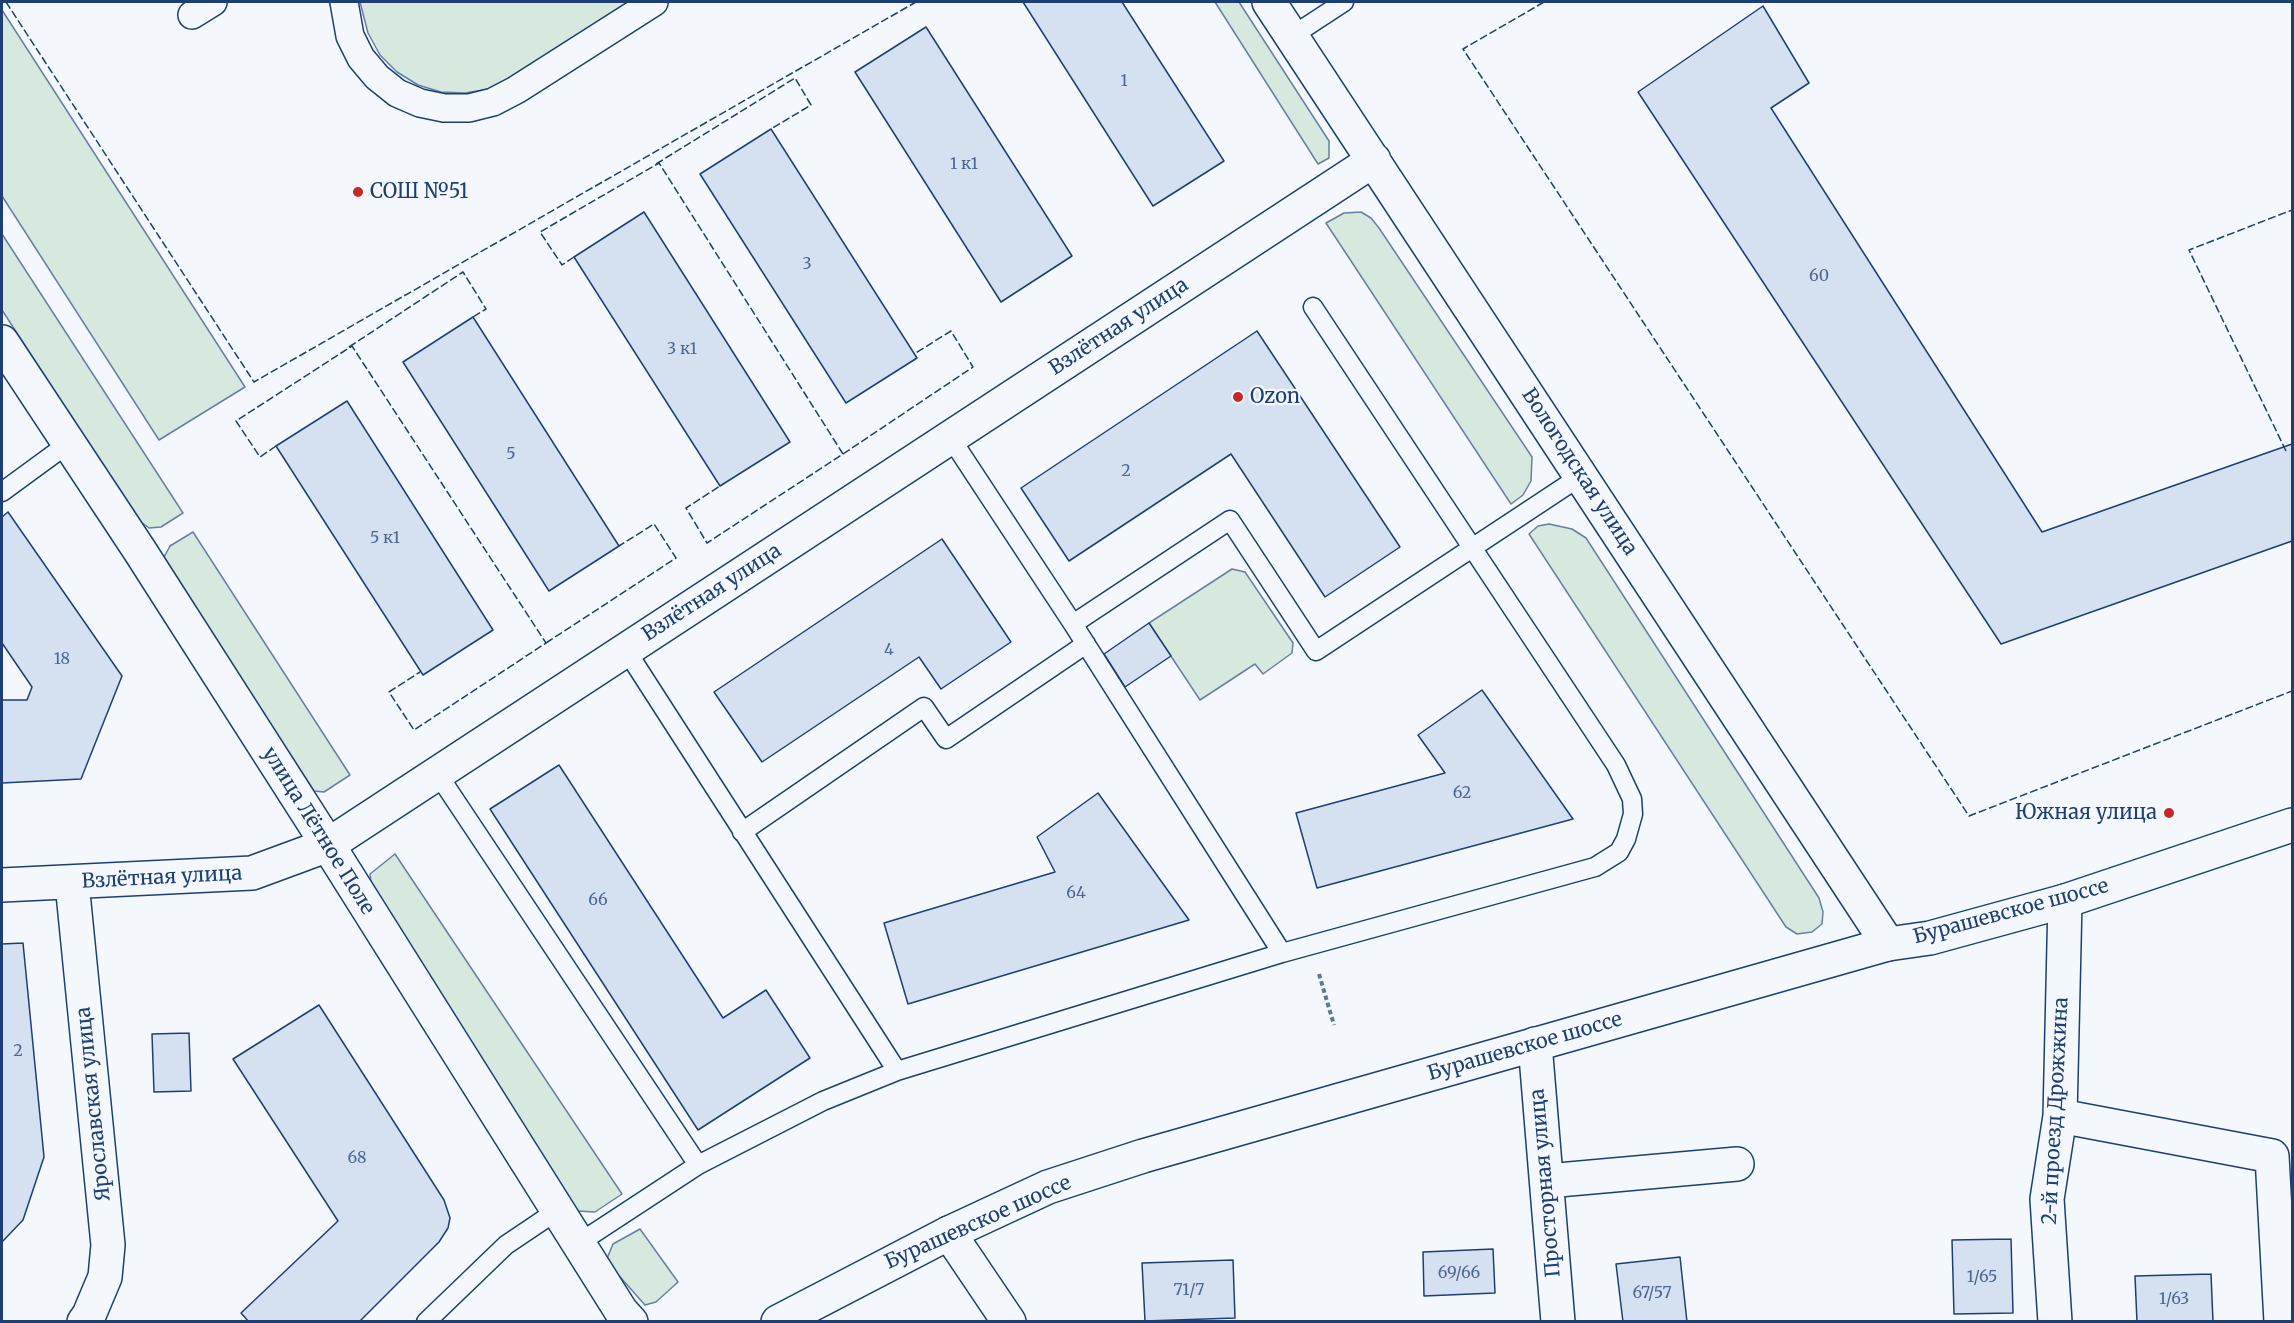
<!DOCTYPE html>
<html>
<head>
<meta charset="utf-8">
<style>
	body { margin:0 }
	#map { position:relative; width:2294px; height:1323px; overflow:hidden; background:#f4f7fb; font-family:Merriweather,serif }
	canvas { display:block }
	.frame { position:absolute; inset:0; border:3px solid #1d3f73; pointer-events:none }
</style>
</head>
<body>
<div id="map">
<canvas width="2294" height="1323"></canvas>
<div class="frame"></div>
</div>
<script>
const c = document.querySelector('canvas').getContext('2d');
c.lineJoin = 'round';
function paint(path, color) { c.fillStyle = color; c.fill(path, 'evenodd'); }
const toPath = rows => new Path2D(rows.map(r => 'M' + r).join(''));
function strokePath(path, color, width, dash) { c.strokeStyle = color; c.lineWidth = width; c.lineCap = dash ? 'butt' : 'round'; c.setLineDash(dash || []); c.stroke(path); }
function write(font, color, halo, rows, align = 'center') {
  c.font = font + ' Merriweather,serif'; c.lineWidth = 4.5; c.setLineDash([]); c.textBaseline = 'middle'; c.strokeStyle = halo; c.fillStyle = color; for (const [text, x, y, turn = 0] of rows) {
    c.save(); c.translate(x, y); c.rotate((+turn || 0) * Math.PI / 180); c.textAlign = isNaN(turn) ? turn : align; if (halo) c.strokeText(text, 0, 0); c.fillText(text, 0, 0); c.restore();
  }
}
const green = toPath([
	[360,2,629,2,512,79,490,89,465,93,441,92,418,85,397,72,380,55,368,33,360,2],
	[1215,2,1239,2,1329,141,1329,158,1318,164,1215,2],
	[2,10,245,387,159,440,2,196,2,10],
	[1361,212,1371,218,1379,228,1532,457,1531,481,1523,495,1511,504,1326,223,1344,213,1361,212],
	[2,234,183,513,161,527,149,528,137,519,2,310,2,234],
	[1549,524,1572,529,1586,538,1819,898,1823,912,1822,924,1812,932,1797,934,1786,927,1529,534,1538,526,1549,524],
	[193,532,350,775,324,792,314,791,163,559,170,546,193,532],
	[1232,569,1245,572,1293,643,1292,653,1263,674,1255,664,1200,700,1149,623,1232,569],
	[395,854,622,1194,595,1212,577,1211,373,898,370,874,395,854],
	[640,1229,678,1282,656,1302,645,1305,606,1261,613,1244,640,1229]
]);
const building = toPath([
	[1023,2,1122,2,1224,161,1153,206,1023,2],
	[1763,6,1809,83,1771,108,2042,532,2292,444,2292,541,2001,644,1638,92,1763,6],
	[926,27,1072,256,1001,302,855,72,926,27],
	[771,129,917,358,846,403,700,174,771,129],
	[644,212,790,442,720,486,574,257,644,212],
	[473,317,619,546,549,591,403,362,473,317],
	[1257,331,1400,547,1325,597,1231,454,1069,561,1021,488,1257,331],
	[347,401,493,630,423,675,276,446,347,401],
	[8,512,122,676,81,779,2,783,2,700,27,700,32,687,2,643,2,517,8,512],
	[942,539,1011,642,941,689,919,657,762,762,714,692,942,539],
	[1149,623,1171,656,1125,687,1104,654,1149,623],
	[1482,690,1573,819,1317,888,1296,813,1445,773,1418,735,1482,690],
	[559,765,723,1018,766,990,810,1058,698,1130,490,809,559,765],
	[1098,793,1189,920,908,1004,884,923,1055,872,1037,837,1098,793],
	[23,943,44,1157,23,1220,2,1242,2,944,23,943],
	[319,1005,444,1200,450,1218,448,1228,439,1242,359,1322,249,1322,241,1313,338,1221,233,1059,319,1005],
	[189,1033,191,1091,154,1092,152,1034,189,1033],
	[2011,1239,2013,1313,1954,1314,1952,1240,2011,1239],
	[1493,1249,1495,1293,1424,1296,1423,1252,1493,1249],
	[1680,1257,1687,1322,1623,1322,1616,1264,1680,1257],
	[1233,1260,1235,1318,1145,1321,1142,1263,1233,1260],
	[2211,1274,2213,1322,2137,1322,2135,1276,2211,1274]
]);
const path = toPath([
	[1319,974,1334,1025]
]);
const service = toPath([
	[1292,36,1344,2],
	[950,437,1073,624,1282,953],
	[2,492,69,443],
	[1073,624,1230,520,1316,651,1581,476],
	[626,650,897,1071],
	[437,773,698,1165],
	[742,832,924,707,946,739,1086,644],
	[579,1243,698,1165,823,1101,897,1071,1282,953,1595,867,1619,852,1626,839,1633,814,1632,799,1616,765,1313,307],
	[426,1322,506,1245,558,1210]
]);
const pedestrian = toPath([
	[344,2,350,36,361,58,377,77,397,93,420,103,444,108,469,108,493,102,516,90,654,2],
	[192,15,213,2]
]);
const minor = toPath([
	[1269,2,1888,944],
	[2,342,140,551,328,845,621,1311,631,1322],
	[72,883,108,1245,105,1277,89,1315,84,1322],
	[2,885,252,873,328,845,1374,160],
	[1535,1044,1558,1322],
	[2060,1116,2272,1156,2281,1322],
	[1547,1181,1737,1164],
	[949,1233,1009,1322],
	[2055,1322,2047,1199,2060,1116,2065,901]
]);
const primary = toPath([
	[778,1322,949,1233,1048,1187,1143,1156,1888,944,1930,938,2065,901,2292,825]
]);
const fence = toPath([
	[6,2,254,382,916,2],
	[1544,2,1463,49,1969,816,2292,691],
	[656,164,795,78,811,105,771,129],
	[574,257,562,265,540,232,659,163,843,454,707,543,686,508,720,486],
	[349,347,463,272,486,309,473,317],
	[276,446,260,457,236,421,352,346,546,643,414,730,389,692,420,672],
	[2286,451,2189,250,2292,210],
	[843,454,973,367,951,331,914,354],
	[546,643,676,558,654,524,619,546]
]);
const markers = [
	[358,192,6,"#c62828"],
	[1238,397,6,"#c62828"],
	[2169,813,6,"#c62828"]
];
const numberNames = [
	["1",1124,81],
	["1 к1",964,164],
	["3",807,264],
	["60",1819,276],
	["3 к1",682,349],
	["5",511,454],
	["2",1126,471],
	["5 к1",385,538],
	["4",889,650],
	["18",62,659],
	["62",1462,793],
	["64",1076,893],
	["66",598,900],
	["2",18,1051],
	["68",357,1158],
	["69/66",1459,1273],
	["1/65",1982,1277],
	["71/7",1189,1290],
	["67/57",1652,1293],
	["1/63",2174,1299]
];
const poiNames = [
	["СОШ №51",370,192],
	["Ozon",1250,397],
	["Южная улица",2157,813,"right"]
];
const streetNames = [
	["Взлётная улица",1119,327,-33],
	["Вологодская улица",1579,472,57],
	["Взлётная улица",712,593,-33],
	["улица Лётное Поле",318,831,58],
	["Взлётная улица",162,878,-3],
	["Бурашевское шоссе",2011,912,-15],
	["Бурашевское шоссе",1525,1047,-16],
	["Ярославская улица",94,1104,-96],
	["2-й проезд Дрожжина",2056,1111,-87],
	["Просторная улица",1546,1183,-95],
	["Бурашевское шоссе",978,1223,-24]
];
paint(green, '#d7e8df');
strokePath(green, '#687fa3', 1.5);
paint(building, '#d5e0f0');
strokePath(building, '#1d3f73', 1.5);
strokePath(service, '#1d3f73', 21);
strokePath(pedestrian, '#1d3f73', 30);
strokePath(minor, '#1d3f73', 36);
strokePath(primary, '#1d3f73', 36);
strokePath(path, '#5e769c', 4, [4.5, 3]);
strokePath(service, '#f4f7fb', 18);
strokePath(pedestrian, '#f4f7fb', 27);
strokePath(minor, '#f4f7fb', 33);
strokePath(primary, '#f4f7fb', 33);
strokePath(fence, '#1d3f73', 1.5, [8, 3]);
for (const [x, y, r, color] of markers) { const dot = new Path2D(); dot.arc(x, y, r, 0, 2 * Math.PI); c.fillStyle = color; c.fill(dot); strokePath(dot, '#f4f7fb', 2); }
write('16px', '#4b6792', null, numberNames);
write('20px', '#1d3f73', '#f4f7fb', poiNames, 'left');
write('20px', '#1d3f73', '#f4f7fb', streetNames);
</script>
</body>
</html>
